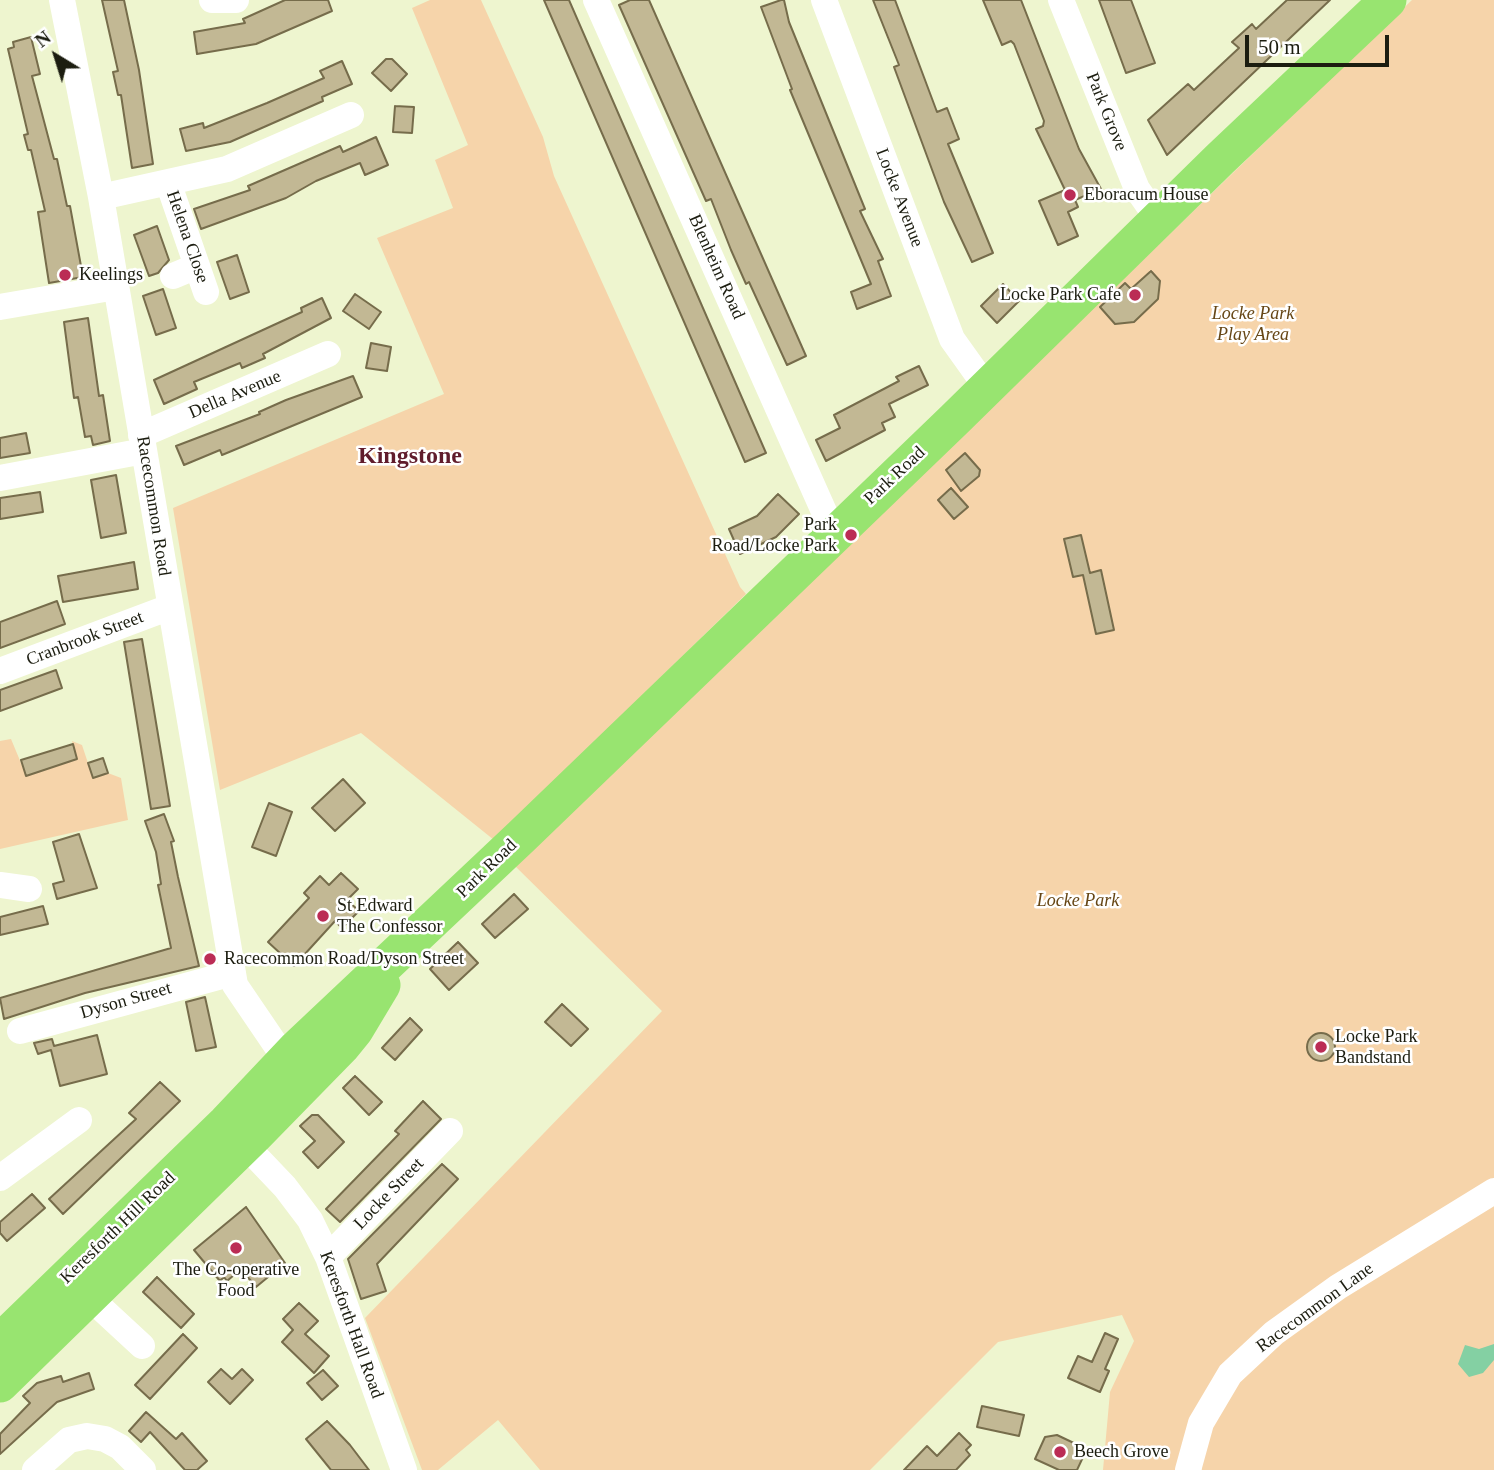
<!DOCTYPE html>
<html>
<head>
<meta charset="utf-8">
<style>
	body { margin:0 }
	#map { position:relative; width:1494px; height:1470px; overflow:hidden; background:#eef5cf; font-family:Georgia,serif }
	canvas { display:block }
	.north { position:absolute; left:21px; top:21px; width:70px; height:70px; -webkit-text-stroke:5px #fff; paint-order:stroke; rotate:322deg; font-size:19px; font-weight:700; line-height:28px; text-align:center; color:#1c1d10 }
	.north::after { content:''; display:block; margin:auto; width:24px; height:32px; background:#1c1d10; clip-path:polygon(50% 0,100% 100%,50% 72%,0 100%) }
	.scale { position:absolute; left:1245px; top:35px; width:144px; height:32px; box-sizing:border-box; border:4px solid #1c1d10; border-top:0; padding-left:9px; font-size:21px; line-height:24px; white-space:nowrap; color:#1c1d10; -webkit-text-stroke:5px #fff; paint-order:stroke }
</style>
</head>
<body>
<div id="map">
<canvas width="1494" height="1470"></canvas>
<div class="north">N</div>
<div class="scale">50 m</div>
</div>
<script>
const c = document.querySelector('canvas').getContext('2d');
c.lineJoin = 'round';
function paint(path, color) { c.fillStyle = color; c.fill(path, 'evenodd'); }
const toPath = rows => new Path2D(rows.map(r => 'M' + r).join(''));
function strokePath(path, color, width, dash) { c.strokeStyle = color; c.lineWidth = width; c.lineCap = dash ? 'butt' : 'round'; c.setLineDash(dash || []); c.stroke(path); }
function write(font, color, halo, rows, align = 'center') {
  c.font = font + ' Georgia,serif'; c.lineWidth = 5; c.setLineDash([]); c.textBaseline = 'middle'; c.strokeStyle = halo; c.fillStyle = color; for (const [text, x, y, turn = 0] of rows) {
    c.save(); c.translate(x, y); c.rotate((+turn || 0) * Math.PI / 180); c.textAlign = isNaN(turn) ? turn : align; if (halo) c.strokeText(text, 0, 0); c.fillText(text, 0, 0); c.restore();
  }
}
const green = toPath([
	[430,0,481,0,543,137,554,176,740,587,746,594,494,840,361,733,220,790,173,508,444,394,377,238,453,208,435,160,468,145,412,8],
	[1412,0,1494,0,1494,1181,1268,1327,1180,1470,1103,1470,1110,1392,1134,1341,1122,1315,998,1342,870,1470,540,1470,498,1420,438,1470,422,1470,365,1318,662,1011,515,866],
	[11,739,26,775,77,759,72,741,82,745,93,778,108,773,121,778,128,820,0,849,0,741],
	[1494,1202,1494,1470,1202,1470,1199,1462,1210,1428,1235,1382,1280,1337]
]);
const water = toPath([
	[1494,1344,1494,1360,1483,1373,1469,1377,1458,1364,1465,1345,1479,1349]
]);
const building = toPath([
	[102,0,124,0,139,70,153,164,132,168,121,95,118,95,113,72,118,71,102,0],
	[285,0,328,0,332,11,256,44,197,54,194,32,245,23,243,19,285,0],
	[544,0,569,0,766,453,745,462,544,0],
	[630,0,649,0,806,356,787,365,749,282,746,284,731,250,711,199,706,201,619,5,630,0],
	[781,0,784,0,789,22,865,209,860,211,883,259,878,261,891,296,857,309,851,292,871,284,790,90,792,89,761,7,781,0],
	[873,0,895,0,937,112,947,108,959,139,948,144,993,253,972,262,944,202,894,67,899,65,873,0],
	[983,0,1021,0,1079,149,1101,189,1075,200,1078,207,1068,212,1078,236,1058,245,1039,201,1065,190,1036,129,1043,126,1044,121,1014,44,1011,41,1002,45,983,0],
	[1099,0,1131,0,1155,63,1126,73,1099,0],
	[1287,0,1330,0,1167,155,1148,120,1188,84,1194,90,1239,48,1232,42,1252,24,1256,29,1287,0],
	[31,37,40,74,32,76,54,159,57,159,67,206,70,206,83,277,49,283,38,212,45,211,31,150,28,150,24,135,28,134,8,49,14,47,13,42,31,37],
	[386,59,392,59,407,74,391,91,372,73,386,59],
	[342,61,352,84,322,97,323,101,230,142,186,151,180,129,203,123,204,128,267,103,324,78,320,71,342,61],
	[395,106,414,107,412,133,393,132,395,106],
	[376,137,388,165,365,175,360,163,316,181,286,198,201,229,194,209,250,190,248,186,340,146,343,152,376,137],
	[157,226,169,260,158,273,149,276,134,235,157,226],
	[237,255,249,292,230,299,217,262,237,255],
	[1151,271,1160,281,1158,299,1134,322,1115,324,1100,307,1125,283,1131,289,1151,271],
	[1003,284,1019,301,997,323,981,306,1003,284],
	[163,289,176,328,156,335,143,296,163,289],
	[355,294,381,312,369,329,343,311,355,294],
	[322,298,331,318,263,354,265,358,242,368,240,363,194,382,197,389,164,404,154,380,302,312,301,308,322,298],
	[88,318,99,396,103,395,110,441,93,445,91,436,85,437,78,397,74,398,64,322,88,318],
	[371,343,391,347,387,371,366,368,371,343],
	[919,366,928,385,889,404,895,417,882,423,885,430,826,461,816,440,840,428,834,415,899,381,896,377,919,366],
	[353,376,362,397,222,455,220,450,184,465,176,446,260,414,259,412,286,400,353,376],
	[26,433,30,453,0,458,0,438,26,433],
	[965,453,980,470,979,476,961,491,946,470,965,453],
	[116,475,126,533,101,538,91,480,116,475],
	[951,488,968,507,954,519,938,500,951,488],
	[40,492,43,512,0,519,0,498,40,492],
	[778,494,799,514,776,537,740,554,729,529,757,516,778,494],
	[1081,535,1090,573,1101,570,1114,630,1096,634,1083,575,1073,577,1064,539,1081,535],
	[134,562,138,589,63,602,58,576,134,562],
	[57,601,65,624,0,648,0,622,57,601],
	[142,639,170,806,151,809,124,642,142,639],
	[56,670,62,688,0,711,0,690,56,670],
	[73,744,77,759,26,776,21,760,73,744],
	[103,758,108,773,93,778,88,763,103,758],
	[343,779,365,803,335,831,312,808,343,779],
	[269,803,292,812,276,856,252,847,269,803],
	[164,814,174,841,171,842,178,877,199,966,85,993,4,1019,0,998,171,948,158,885,161,884,156,852,145,821,164,814],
	[79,834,97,888,57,899,53,884,64,881,53,842,79,834],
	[341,873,358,889,347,900,359,911,342,928,335,921,294,966,268,942,309,898,304,893,320,876,329,885,341,873],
	[514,894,528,909,495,938,482,924,514,894],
	[43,906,48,924,0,935,0,917,43,906],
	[458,942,478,963,449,990,430,969,458,942],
	[205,997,216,1047,196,1051,186,1002,205,997],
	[562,1004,588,1029,571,1046,545,1022,562,1004],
	[410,1018,422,1030,395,1060,382,1048,410,1018],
	'1307 1047a14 14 0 1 1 28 0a14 14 0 1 1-28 0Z',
	[97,1035,107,1074,60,1086,51,1050,38,1054,34,1043,52,1039,54,1046,97,1035],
	[355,1076,382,1102,369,1115,343,1088,355,1076],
	[160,1082,180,1101,63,1214,49,1199,136,1119,129,1113,160,1082],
	[423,1101,441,1119,340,1222,326,1209,399,1134,395,1131,423,1101],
	[312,1115,318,1115,344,1142,318,1168,303,1152,315,1141,300,1126,312,1115],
	[442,1164,458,1179,377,1264,386,1291,361,1299,348,1259,442,1164],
	[32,1194,45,1208,7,1241,0,1233,0,1222,32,1194],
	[246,1207,285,1263,256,1287,241,1269,227,1281,224,1277,220,1281,194,1250,246,1207],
	[157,1277,194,1314,181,1328,143,1292,157,1277],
	[299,1303,318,1321,305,1334,329,1356,314,1373,282,1342,293,1330,283,1319,299,1303],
	[1105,1333,1118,1339,1105,1369,1109,1371,1100,1392,1068,1378,1078,1356,1092,1362,1105,1333],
	[183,1334,197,1348,150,1399,135,1385,183,1334],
	[221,1369,232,1379,242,1369,253,1380,230,1404,208,1382,221,1369],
	[323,1370,338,1386,322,1400,307,1383,323,1370],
	[89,1373,94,1389,57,1402,0,1454,0,1434,30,1403,23,1396,37,1383,61,1376,63,1382,89,1373],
	[982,1406,1024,1415,1019,1436,977,1427,982,1406],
	[146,1412,176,1439,182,1433,207,1461,197,1470,185,1470,150,1432,141,1442,129,1431,146,1412],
	[327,1421,350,1445,369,1470,331,1470,306,1439,327,1421],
	[959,1433,971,1445,966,1450,970,1455,956,1470,904,1470,927,1446,937,1456,959,1433],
	[1057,1435,1078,1445,1084,1455,1077,1470,1059,1470,1035,1459,1045,1437,1057,1435]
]);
const minor = toPath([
	[62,0,101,197,235,985,286,1060],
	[212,0,236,0],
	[596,0,834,534],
	[824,0,952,339,987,388],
	[1061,0,1137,189,1158,219],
	[168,182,206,292],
	[101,197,227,169,351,115],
	[173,276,197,266],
	[0,307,116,287],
	[141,435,328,354],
	[0,478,144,451],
	[0,671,170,607],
	[0,885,29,889],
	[20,1031,233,973],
	[245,1145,285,1187,310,1220,328,1257,404,1470],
	[0,1178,79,1120],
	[328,1257,450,1131],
	[89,1297,142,1346],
	[35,1470,69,1440,87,1436,105,1439,120,1447,143,1470],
	[1188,1470,1201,1423,1230,1374,1274,1333,1338,1287,1494,1191]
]);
const highway = toPath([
	[0,1342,226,1123,296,1049,522,836,954,420,1220,159,1388,0],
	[0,1384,254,1136,342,1046,355,1030,382,985]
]);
const markers = [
	[1070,195,7,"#bb2c55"],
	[65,275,7,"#bb2c55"],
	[1135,295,7,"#bb2c55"],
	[851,535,7,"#bb2c55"],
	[323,916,7,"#bb2c55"],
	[210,959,7,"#bb2c55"],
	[1321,1047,7,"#bb2c55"],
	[236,1248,7,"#bb2c55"],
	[1060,1452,7,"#bb2c55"]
];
const streetNames = [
	["Park Grove",1106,112,68],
	["Locke Avenue",899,198,69],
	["Helena Close",187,237,71],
	["Blenheim Road",716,267,66],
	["Della Avenue",235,395,-23],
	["Park Road",895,476,-43],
	["Racecommon Road",153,506,81],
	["Cranbrook Street",85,639,-21],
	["Park Road",487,869,-44],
	["Dyson Street",126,1001,-16],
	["Locke Street",389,1194,-46],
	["Keresforth Hill Road",118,1228,-44],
	["Racecommon Lane",1315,1308,-36],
	["Keresforth Hall Road",351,1325,70]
];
const poiNames = [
	["Eboracum House",1084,195],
	["Keelings",79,275],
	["Locke Park Cafe",1121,295,"right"],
	["Park",837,525,"right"],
	["Road/Locke Park",837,546,"right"],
	["St Edward",337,906],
	["The Confessor",337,927],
	["Racecommon Road/Dyson Street",224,959],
	["Locke Park",1335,1037],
	["Bandstand",1335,1058],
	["The Co-operative",236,1270,"center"],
	["Food",236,1291,"center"],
	["Beech Grove",1074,1452]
];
const parkNames = [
	["Locke Park",1253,314],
	["Play Area",1253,335],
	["Locke Park",1078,901]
];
const districtNames = [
	["Kingstone",410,457]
];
paint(green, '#f6d4aa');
paint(water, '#84d0a3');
paint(building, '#c2b894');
strokePath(building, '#766c4b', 2);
strokePath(minor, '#fff', 26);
strokePath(highway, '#98e470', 37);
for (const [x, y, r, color] of markers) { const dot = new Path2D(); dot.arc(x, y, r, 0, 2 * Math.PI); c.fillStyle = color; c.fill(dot); strokePath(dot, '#fff', 2.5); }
write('18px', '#1c1d10', '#fff', streetNames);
write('18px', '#1c1d10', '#fff', poiNames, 'left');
write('italic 18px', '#664615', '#fff', parkNames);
write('bold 24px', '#601c2c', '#fff', districtNames);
</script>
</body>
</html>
